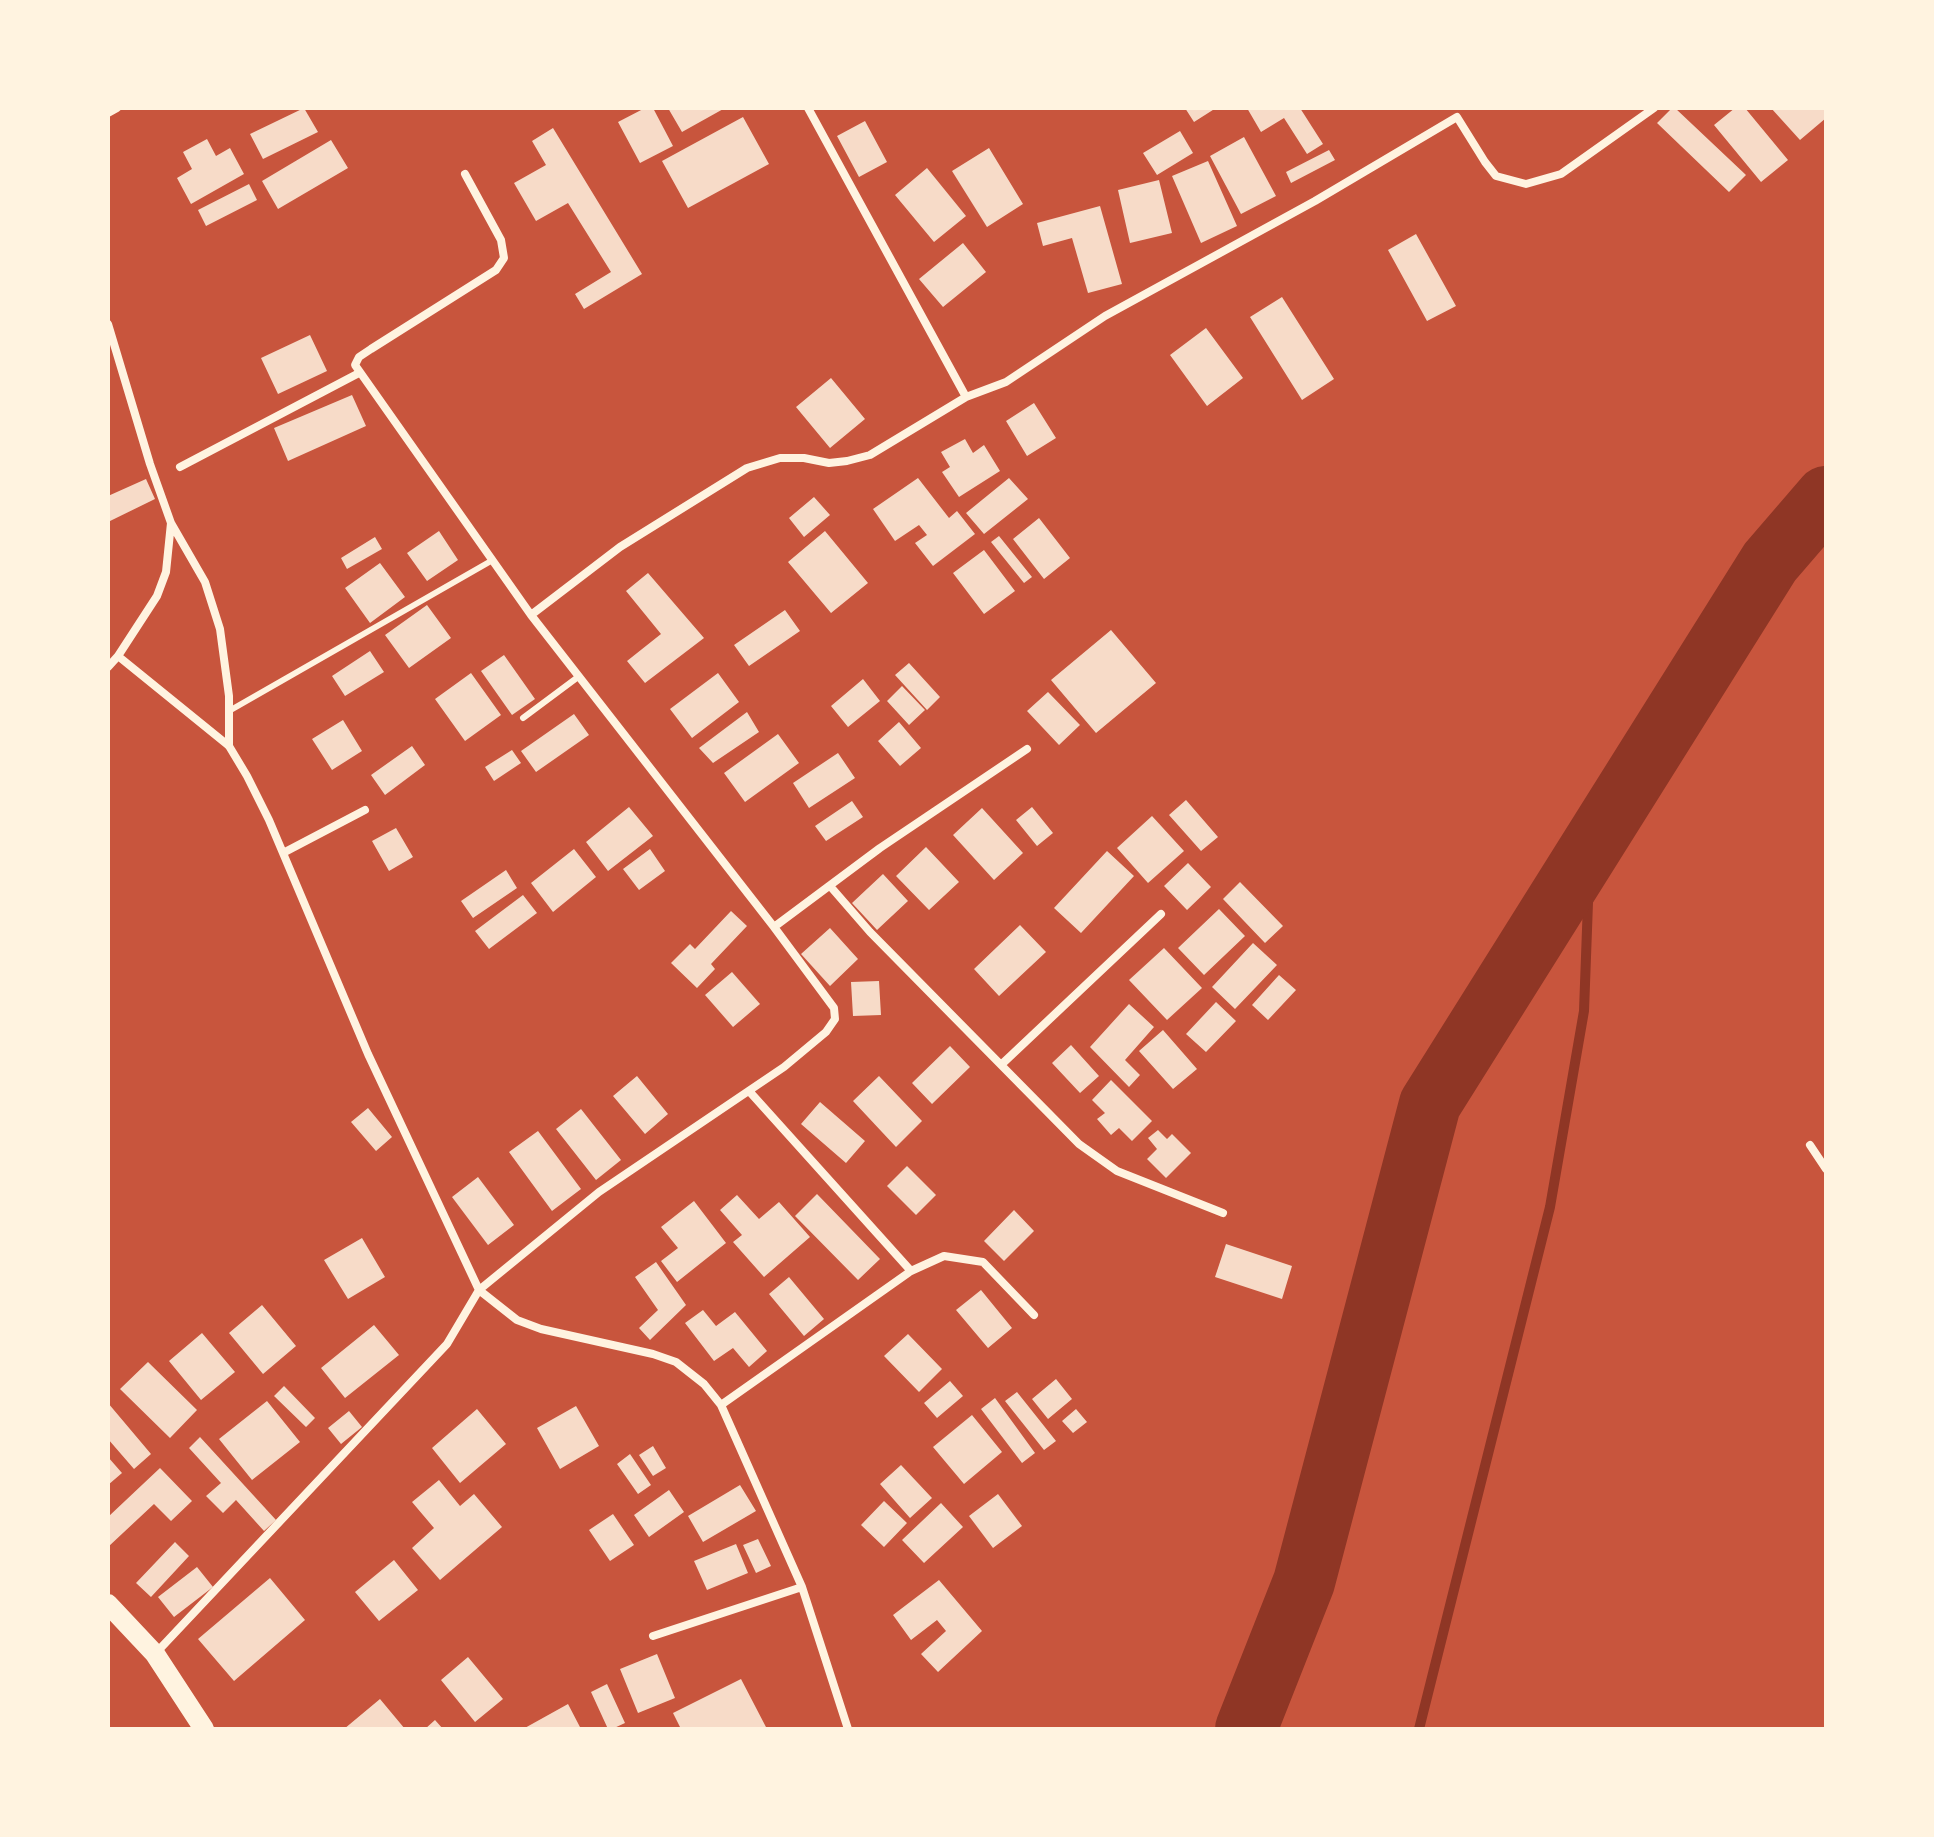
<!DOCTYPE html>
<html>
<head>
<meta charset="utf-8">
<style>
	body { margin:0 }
	#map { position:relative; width:1934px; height:1837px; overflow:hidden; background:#c8553d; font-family:"Source Sans 3",sans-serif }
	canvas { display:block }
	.frame { position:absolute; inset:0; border:110px solid #fff3e0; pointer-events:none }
</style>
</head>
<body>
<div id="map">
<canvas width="1934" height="1837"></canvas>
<div class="frame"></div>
</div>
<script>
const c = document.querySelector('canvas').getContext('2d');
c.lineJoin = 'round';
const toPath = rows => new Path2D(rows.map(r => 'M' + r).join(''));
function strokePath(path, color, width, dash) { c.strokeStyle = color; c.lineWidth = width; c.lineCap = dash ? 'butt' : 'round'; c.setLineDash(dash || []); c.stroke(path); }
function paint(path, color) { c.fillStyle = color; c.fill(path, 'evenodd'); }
const stream = toPath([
	[1419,1729,1550,1207,1584,1011,1590,848]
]);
const river = toPath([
	[1246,1729,1304,1582,1430,1104,1770,562,1826,497]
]);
const building = toPath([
	[304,108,318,132,263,159,250,134],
	[645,108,653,108,673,146,640,163,618,122],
	[668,108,725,108,682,132],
	[1185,108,1216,108,1194,122],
	[1247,108,1300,108,1323,144,1307,154,1284,118,1261,132],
	[1672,108,1675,108,1746,175,1729,192,1657,123],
	[1735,108,1745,108,1788,160,1761,182,1714,125],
	[1771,108,1824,108,1826,118,1800,140],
	[743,117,769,164,688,208,662,161],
	[865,121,887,162,859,177,837,136],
	[553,128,642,274,584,309,575,294,611,272,568,203,536,221,514,183,546,165,532,141],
	[1180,131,1193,153,1157,175,1143,153],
	[1244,137,1276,196,1241,214,1210,156],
	[207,139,216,156,230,148,244,174,191,204,177,178,192,169,183,152],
	[331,140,348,168,278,209,262,181],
	[989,148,1023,204,987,227,952,171],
	[1329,150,1335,160,1291,183,1286,172],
	[1208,161,1237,226,1201,243,1172,176],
	[927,168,966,216,934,242,895,195],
	[1159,180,1172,233,1130,243,1118,190],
	[249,184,257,200,206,226,198,210],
	[1100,206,1122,284,1088,293,1072,238,1043,246,1037,223],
	[1416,234,1456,306,1427,321,1388,250],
	[963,243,986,272,943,307,919,279],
	[1282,297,1334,379,1302,400,1250,317],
	[1206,328,1243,378,1207,406,1170,355],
	[310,335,327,371,278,394,261,358],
	[831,378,865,419,830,448,796,407],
	[352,395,366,426,288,461,274,428],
	[1034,403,1056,438,1027,456,1006,421],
	[965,439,973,453,984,445,1000,471,959,497,942,472,950,467,941,452],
	[918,478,949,518,957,511,975,534,933,566,915,543,927,535,919,525,895,541,873,509],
	[1009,478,1028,499,984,534,966,513],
	[146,479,155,499,108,522,108,496],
	[814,497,830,515,804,537,789,518],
	[1039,518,1070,558,1044,579,1013,539],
	[439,531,458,560,427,581,407,553],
	[825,531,868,583,831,613,788,562],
	[999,536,1032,577,1024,583,991,542],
	[375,537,382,549,347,569,341,558],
	[984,550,1015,591,984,614,953,573],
	[380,563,405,597,370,623,345,588],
	[648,573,704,638,645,683,627,661,661,634,626,591],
	[427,605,451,638,409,668,385,635],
	[785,610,800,631,749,666,734,645],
	[1111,630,1156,683,1096,733,1051,680],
	[370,651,384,672,345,696,332,676],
	[504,655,535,699,512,715,481,671],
	[909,663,940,697,927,710,895,675],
	[471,673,501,715,465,741,435,699],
	[718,673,739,702,692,738,670,709],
	[863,679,880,701,848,727,831,706],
	[902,686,925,710,909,725,887,701],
	[1048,692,1080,725,1059,745,1027,711],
	[747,712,759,732,713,763,699,748],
	[574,714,589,735,536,772,521,751],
	[343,720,362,751,332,770,312,739],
	[899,722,921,748,900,766,878,741],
	[778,734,799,763,745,802,724,773],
	[412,746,425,765,385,795,371,775],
	[512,750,521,763,494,781,485,767],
	[838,753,855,778,809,808,793,783],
	[1186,800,1218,837,1201,851,1169,815],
	[852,801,863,817,826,841,815,826],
	[629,807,653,836,608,871,586,842],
	[1032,807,1053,833,1037,846,1016,820],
	[982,808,1023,853,994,880,953,835],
	[1152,816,1184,851,1148,883,1117,848],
	[396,828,413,857,389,871,372,841],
	[926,847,959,882,929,910,896,876],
	[574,849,596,877,553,912,531,883],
	[650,849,665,871,639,890,623,869],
	[1107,851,1134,876,1081,933,1054,908],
	[1188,863,1211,887,1187,910,1164,886],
	[506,870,517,888,473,918,461,901],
	[883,874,908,901,877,930,852,903],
	[1240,882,1283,926,1265,943,1223,899],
	[523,895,537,913,489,949,475,931],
	[1219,909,1245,936,1204,975,1178,948],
	[731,911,747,926,711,964,715,969,697,988,671,963,690,944,695,949],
	[1020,925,1046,952,999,996,974,969],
	[830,928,858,959,830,986,801,954],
	[1253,943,1277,965,1235,1009,1212,987],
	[1164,948,1202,988,1167,1020,1129,980],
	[732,972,760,1004,733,1027,705,995],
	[1279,975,1296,990,1268,1020,1252,1005],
	[879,981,881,1015,853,1016,851,982],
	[1216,1002,1236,1021,1206,1052,1186,1034],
	[1129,1004,1154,1027,1125,1060,1140,1075,1129,1087,1090,1047],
	[1163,1030,1197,1069,1173,1089,1139,1051],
	[1071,1045,1099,1076,1080,1093,1052,1063],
	[950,1046,970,1067,932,1104,912,1083],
	[637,1076,668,1114,645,1134,613,1096],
	[879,1076,922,1121,896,1147,853,1101],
	[1111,1080,1152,1121,1132,1141,1119,1128,1111,1135,1097,1119,1105,1113,1092,1100],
	[820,1102,865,1141,846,1163,801,1124],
	[368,1108,392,1137,376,1151,351,1122],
	[581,1109,621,1160,596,1180,556,1129],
	[1158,1130,1167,1139,1172,1134,1191,1153,1166,1178,1147,1159,1157,1149,1148,1138],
	[538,1131,581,1189,552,1211,509,1152],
	[907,1166,936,1195,916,1215,887,1186],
	[478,1177,514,1225,488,1245,452,1197],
	[817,1194,880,1259,858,1280,795,1216],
	[737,1195,759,1219,779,1202,810,1237,764,1277,733,1242,742,1235,720,1210],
	[694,1201,726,1243,677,1282,661,1261,678,1248,661,1227],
	[1014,1210,1034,1231,1004,1261,984,1241],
	[362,1238,385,1277,348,1299,324,1260],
	[1226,1244,1292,1266,1282,1299,1215,1277],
	[656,1262,686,1305,650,1340,639,1328,658,1310,635,1277],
	[789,1277,824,1319,804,1336,769,1294],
	[981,1290,1012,1328,988,1348,956,1310],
	[262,1305,296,1346,263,1374,229,1333],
	[703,1310,716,1326,735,1312,767,1351,749,1367,733,1348,714,1361,685,1323],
	[374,1325,399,1355,345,1398,321,1368],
	[202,1333,235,1372,201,1400,169,1361],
	[908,1334,942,1369,919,1392,884,1356],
	[148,1362,197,1410,170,1438,120,1389],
	[1056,1379,1072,1399,1048,1419,1032,1399],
	[950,1381,963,1396,937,1418,924,1403],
	[284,1386,315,1418,306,1427,274,1396],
	[1017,1392,1056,1441,1044,1450,1005,1401],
	[995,1398,1035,1453,1022,1463,981,1409],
	[267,1401,300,1442,252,1480,219,1439],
	[108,1403,151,1454,134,1469,108,1439],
	[576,1406,599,1446,560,1469,537,1428],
	[477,1409,506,1444,460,1483,432,1448],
	[1076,1409,1087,1422,1073,1433,1062,1421],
	[349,1411,362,1427,341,1444,328,1428],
	[972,1415,1002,1452,964,1484,933,1447],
	[200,1437,276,1520,264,1531,236,1500,223,1513,206,1496,221,1483,189,1448],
	[653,1446,666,1468,653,1476,639,1455],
	[630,1454,651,1485,638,1494,617,1464],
	[108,1457,122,1473,108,1485],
	[901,1465,932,1498,910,1518,880,1484],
	[160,1468,192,1501,171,1521,154,1504,108,1547,108,1517],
	[439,1480,460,1506,474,1494,502,1527,440,1580,412,1548,434,1528,412,1502],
	[740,1485,756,1511,703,1542,688,1516],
	[669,1490,684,1512,649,1537,634,1515],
	[998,1494,1022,1526,993,1548,969,1516],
	[884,1501,907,1523,884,1547,861,1525],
	[941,1503,963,1527,924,1563,902,1540],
	[613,1514,634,1545,610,1561,589,1530],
	[758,1539,771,1566,756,1573,743,1545],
	[175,1542,189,1556,151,1597,136,1583],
	[736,1544,748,1573,707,1590,694,1561],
	[394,1560,418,1590,379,1621,355,1592],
	[197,1567,213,1587,174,1617,158,1597],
	[270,1578,305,1620,234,1681,198,1639],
	[939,1580,982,1631,938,1672,921,1654,946,1631,937,1620,911,1640,893,1615],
	[657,1654,675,1698,638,1713,620,1669],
	[468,1657,503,1699,475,1722,441,1680],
	[741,1679,767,1729,681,1729,673,1713],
	[607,1684,625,1723,612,1729,608,1729,591,1692],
	[380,1699,405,1729,344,1729],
	[568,1704,581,1729,523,1729],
	[435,1720,443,1729,425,1729]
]);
const service = toPath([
	[229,711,491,561],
	[523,718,578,677]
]);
const minor = toPath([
	[808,108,966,397],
	[108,113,117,108],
	[465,174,501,240,504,258,496,270,371,349,359,357,355,365,531,615],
	[108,324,150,464,171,523,166,572,157,596,118,656,229,746,247,776,269,820,368,1054,479,1290,517,1320,541,1329,653,1354,676,1362,704,1384,721,1405,802,1587,848,1729],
	[180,467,359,373],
	[171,523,205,582,220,629,229,696,229,746],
	[108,667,118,656],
	[283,853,365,810],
	[830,886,870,932,1079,1144,1117,1171,1223,1213],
	[774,927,880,848,1027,749],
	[1002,1064,1161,914],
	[749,1091,911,1271],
	[1810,1145,1826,1169],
	[721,1405,911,1271,944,1256,983,1262,1034,1315],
	[653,1636,802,1587],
	[155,1654,447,1344,479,1290,599,1192,784,1067,826,1032,835,1019,834,1008,774,927,531,615,620,547,747,468,780,458,804,458,829,463,847,461,870,455,966,397,1006,382,1105,316,1315,201,1457,117,1485,162,1496,176,1526,184,1561,174,1654,108]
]);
const primary = toPath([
	[108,1604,155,1654,204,1729]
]);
strokePath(stream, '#8f3625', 10);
strokePath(river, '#8f3625', 62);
paint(building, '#f7dbc8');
strokePath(service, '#fff3e0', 6);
strokePath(minor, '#fff3e0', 8);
strokePath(primary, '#fff3e0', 20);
</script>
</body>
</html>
